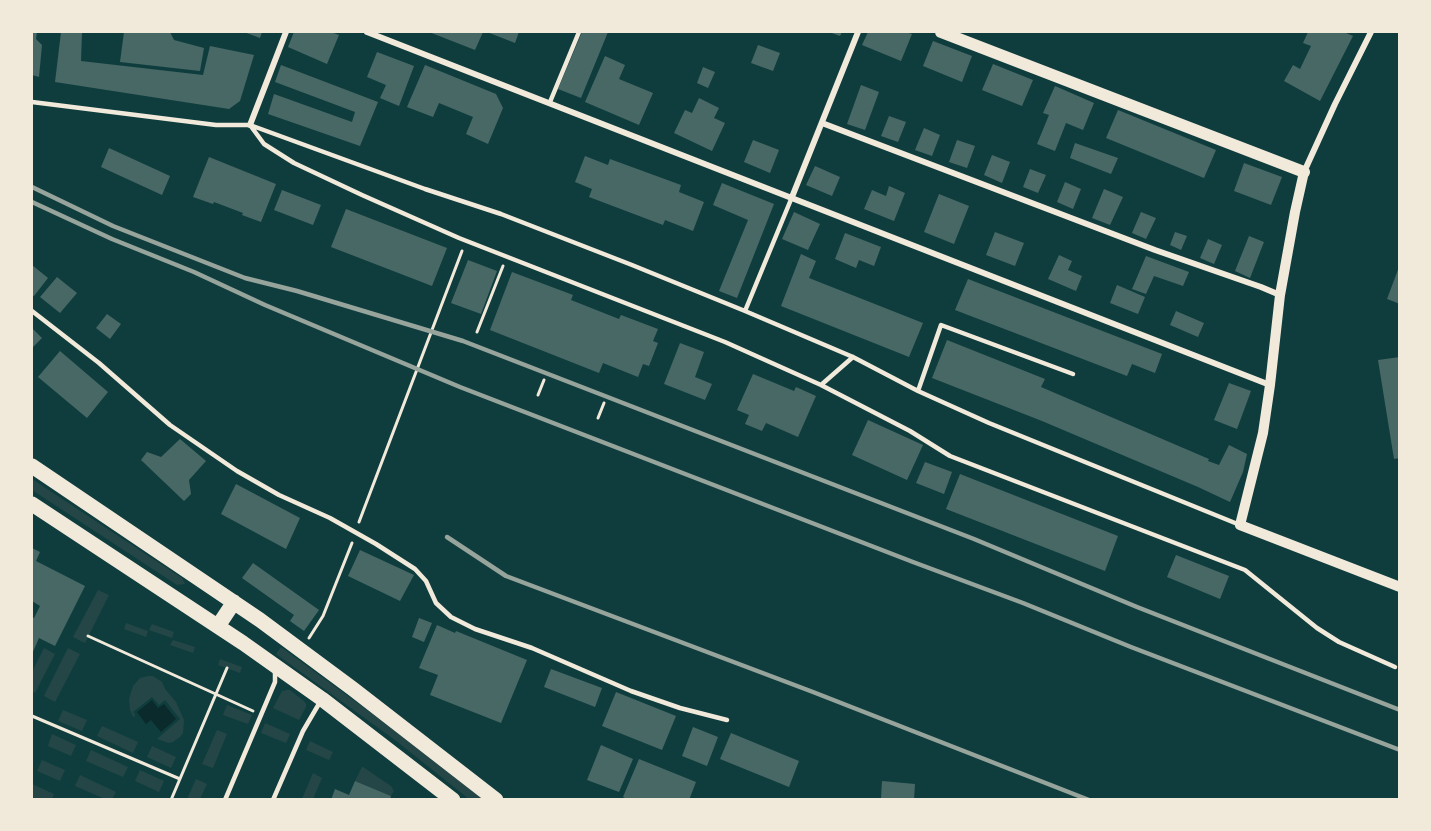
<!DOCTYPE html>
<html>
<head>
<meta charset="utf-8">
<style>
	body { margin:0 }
	#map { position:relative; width:1431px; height:831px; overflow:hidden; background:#0f3d3e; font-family:"IBM Plex Serif",serif }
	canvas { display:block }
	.frame { position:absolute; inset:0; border:33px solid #f1e9da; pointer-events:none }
</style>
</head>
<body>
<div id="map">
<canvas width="1431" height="831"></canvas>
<div class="frame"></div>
</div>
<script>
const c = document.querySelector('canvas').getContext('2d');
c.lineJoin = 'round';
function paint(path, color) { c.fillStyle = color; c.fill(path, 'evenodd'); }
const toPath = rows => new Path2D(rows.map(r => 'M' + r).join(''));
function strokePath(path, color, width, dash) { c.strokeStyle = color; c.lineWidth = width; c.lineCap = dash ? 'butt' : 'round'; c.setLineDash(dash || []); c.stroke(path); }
const green = toPath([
	[32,479,182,578,185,584,177,585,32,490],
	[98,590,109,595,85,643,73,637],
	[126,623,148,631,146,637,124,629],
	[152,624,174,632,172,638,149,630],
	[173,640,195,647,193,653,170,645],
	[281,647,389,726,483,799,469,799,395,740,276,654],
	[44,648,55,654,35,693,32,691,32,672],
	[68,648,80,654,55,702,44,696],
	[220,659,242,667,240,673,218,665],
	[148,676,153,676,162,682,165,689,176,702,184,720,183,733,180,737,173,742,169,743,157,739,180,719,165,700,159,705,152,697,133,712,135,714,134,718,130,710,129,699,133,686,140,678],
	[287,690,290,690,304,701,306,704,306,707,299,720,273,708,282,691],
	[227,705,252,715,248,724,223,715],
	[63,710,87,720,82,731,58,721],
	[265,723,290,734,286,743,261,733],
	[102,726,138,742,133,753,97,736],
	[217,730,227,734,213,768,202,764],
	[52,734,76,745,71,756,48,746],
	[310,741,333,752,329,760,306,750],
	[152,746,176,757,171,768,147,757],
	[91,750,128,767,123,777,86,761],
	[42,760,65,770,60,781,37,771],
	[362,767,363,767,391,786,394,791,391,796,355,781],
	[140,770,164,781,159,792,135,781],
	[313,773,322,778,313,799,302,799],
	[80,775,116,792,112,799,105,799,75,786],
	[196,779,207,784,200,799,187,799],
	[32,784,54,794,52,799,36,799,32,797]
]);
const water = toPath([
	[152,700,158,708,164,704,176,719,161,732,151,720,146,724,137,712]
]);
const building = toPath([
	[32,32,37,32,36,39,42,45,39,77,32,75],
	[61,32,82,32,81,61,203,75,210,46,254,55,240,101,229,109,55,82],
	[124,32,170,32,174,40,204,48,200,71,120,62],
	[244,32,262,32,260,38],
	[294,32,331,32,339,35,327,64,288,47],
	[429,32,483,32,475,50],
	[487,32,519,32,515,43],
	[582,32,608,32,581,98,558,89],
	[829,32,842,32,840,36],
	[868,32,905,32,912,34,901,61,862,45],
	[1308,32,1344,32,1353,36,1320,101,1284,81,1293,65,1300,69,1311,46,1303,43],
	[933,41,972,56,962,82,923,66],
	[758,45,780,53,773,71,751,63],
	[377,52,414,66,399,106,380,98,386,85,367,77],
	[605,56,625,65,619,79,653,93,639,125,585,102],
	[993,64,1033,80,1022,106,982,90],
	[281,65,378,102,360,146,268,114,274,94,352,122,355,112,275,82],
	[425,65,496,94,503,108,488,144,466,134,473,117,439,103,433,117,407,107],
	[703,67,715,72,708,88,697,83],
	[861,85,879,92,865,130,847,124],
	[1055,86,1094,103,1083,130,1066,123,1055,151,1037,144,1049,115,1043,113],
	[699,98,719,108,714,118,725,123,712,151,674,133,685,110,692,113],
	[1118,110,1216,150,1204,178,1106,138],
	[889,116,906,122,898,142,881,136],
	[924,128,940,135,932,156,915,150],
	[753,140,779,150,770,173,744,162],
	[957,140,975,146,967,168,949,162],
	[1075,143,1118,158,1111,174,1070,158],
	[109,148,170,176,162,195,101,167],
	[992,155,1010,162,1002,183,984,175],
	[585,156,608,165,610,159,681,185,679,192,704,202,693,231,665,220,663,225,589,197,592,189,575,182],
	[209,157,276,184,261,222,242,215,243,213,214,202,213,204,193,197],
	[1244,163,1282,177,1271,205,1234,191],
	[815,166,840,177,832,196,806,185],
	[1030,169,1046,175,1038,193,1023,187],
	[1065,182,1081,189,1073,209,1057,202],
	[722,183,774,204,737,298,719,291,748,220,713,205],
	[889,186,905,193,894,221,864,209,872,190,886,196],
	[1104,189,1123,197,1110,225,1092,218],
	[282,190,321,205,313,225,274,210],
	[939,194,969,206,954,244,924,232],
	[346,209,447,248,432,286,331,247],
	[794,212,820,224,808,250,782,239],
	[1141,212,1156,218,1146,239,1132,233],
	[995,232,1024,243,1015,266,986,255],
	[1175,232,1187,236,1181,250,1170,245],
	[845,233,881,247,874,266,859,260,856,268,835,259],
	[1249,236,1264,242,1250,278,1235,271],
	[1208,239,1222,245,1214,264,1200,258],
	[801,254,816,261,809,278,923,323,909,357,781,306],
	[1059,255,1072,261,1068,270,1082,276,1076,291,1048,279],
	[1146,256,1189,272,1183,286,1154,276,1146,294,1132,289],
	[468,260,497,271,481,314,451,303],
	[32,265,48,278,34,296,32,295],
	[1399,267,1400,267,1400,304,1387,299],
	[512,272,573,295,571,300,619,319,621,315,658,329,653,341,658,343,649,366,643,364,638,377,603,363,599,373,490,330],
	[57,277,77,293,60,313,40,297],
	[968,279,1162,354,1155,373,1132,364,1127,376,955,310],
	[1117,285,1145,297,1138,314,1110,303],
	[1176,311,1204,323,1198,337,1170,325],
	[107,314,121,324,110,339,96,328],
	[32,328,42,338,32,348],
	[947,340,1045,379,1041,387,1209,459,1208,461,1219,465,1229,445,1247,454,1243,472,1230,502,1198,487,1042,421,932,378],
	[680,343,704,352,695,377,712,384,705,400,664,384],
	[60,351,108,392,87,418,38,377],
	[1400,357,1400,458,1394,459,1378,360],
	[753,374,794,391,796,387,816,396,798,437,766,423,762,431,745,424,749,415,737,410],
	[1229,383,1251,391,1237,429,1214,420],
	[868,420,923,445,907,480,852,455],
	[180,439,206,461,189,480,191,494,184,501,141,460,147,452,161,457],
	[925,462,952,472,944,494,916,483],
	[960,474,1118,536,1105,571,946,509],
	[236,484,300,518,286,549,221,514],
	[32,548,40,552,36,561,85,586,55,646,39,638,32,654,32,617,34,618,40,606,32,601],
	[360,550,414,575,400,601,348,576],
	[1176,555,1229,576,1220,599,1167,577],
	[253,563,319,610,304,631,290,621,294,615,242,578],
	[419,618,432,623,424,642,412,637],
	[437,625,455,633,456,631,527,660,501,723,430,695,438,675,419,668],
	[551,669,602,688,595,707,544,687],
	[616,692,676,716,662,750,602,726],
	[693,727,718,737,707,766,682,756],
	[731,733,799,761,789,787,720,759],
	[601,745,633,759,619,792,587,780],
	[639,759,696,782,689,800,628,800,623,797],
	[355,781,391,796,390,800,331,800,335,789,349,795],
	[882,781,915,784,914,800,881,798]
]);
const path = toPath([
	[477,332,503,266],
	[538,395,544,380],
	[598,418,604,403],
	[359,522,462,251],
	[88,636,253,711],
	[309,638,323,616,352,543],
	[32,716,180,779],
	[171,800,227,668]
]);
const service = toPath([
	[32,102,216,125,250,125,425,189,501,214,632,265,745,311,853,357,918,391,989,423,1240,525],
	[550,102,579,32],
	[250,125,264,144,294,163,362,195,459,238,725,342,821,385,853,357],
	[32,311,99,363,170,425,237,471,279,495,330,518,376,544,415,569,426,581,436,603,451,617,475,629,532,648,631,691,680,708,727,720],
	[745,311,792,197],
	[821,385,910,431,950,456,1245,570,1317,628,1339,642,1395,667],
	[918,391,941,325,1073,374],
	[225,800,275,682,275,671],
	[273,800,303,731,320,702]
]);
const minor = toPath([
	[367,32,1270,385],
	[822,123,1155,250,1261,287,1280,295],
	[250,125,286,32],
	[1304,172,1335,104,1371,32],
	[792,197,858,32]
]);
const tertiary = toPath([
	[1304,172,1295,212,1280,295,1270,385,1263,433,1240,525,1400,587]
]);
const secondary = toPath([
	[941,32,1304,172]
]);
const primary = toPath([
	[32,466,260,620,353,689,496,800],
	[32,504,243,643,322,699,453,800],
	[218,626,234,602]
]);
const rail = toPath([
	[32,187,113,226,245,278,297,291,463,341,974,539,1137,607,1400,710],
	[32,202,112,239,194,272,265,305,460,387,913,562,1023,603,1131,647,1400,750],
	[447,537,506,576,813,692,1089,800]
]);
paint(green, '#244646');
paint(water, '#0a2a2b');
paint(building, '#486865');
strokePath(path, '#f1e9da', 3);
strokePath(service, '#f1e9da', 4.5);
strokePath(minor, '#f1e9da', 6);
strokePath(tertiary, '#f1e9da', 10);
strokePath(secondary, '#f1e9da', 12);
strokePath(primary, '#f1e9da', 15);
strokePath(rail, '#97a49c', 4.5);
</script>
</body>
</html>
